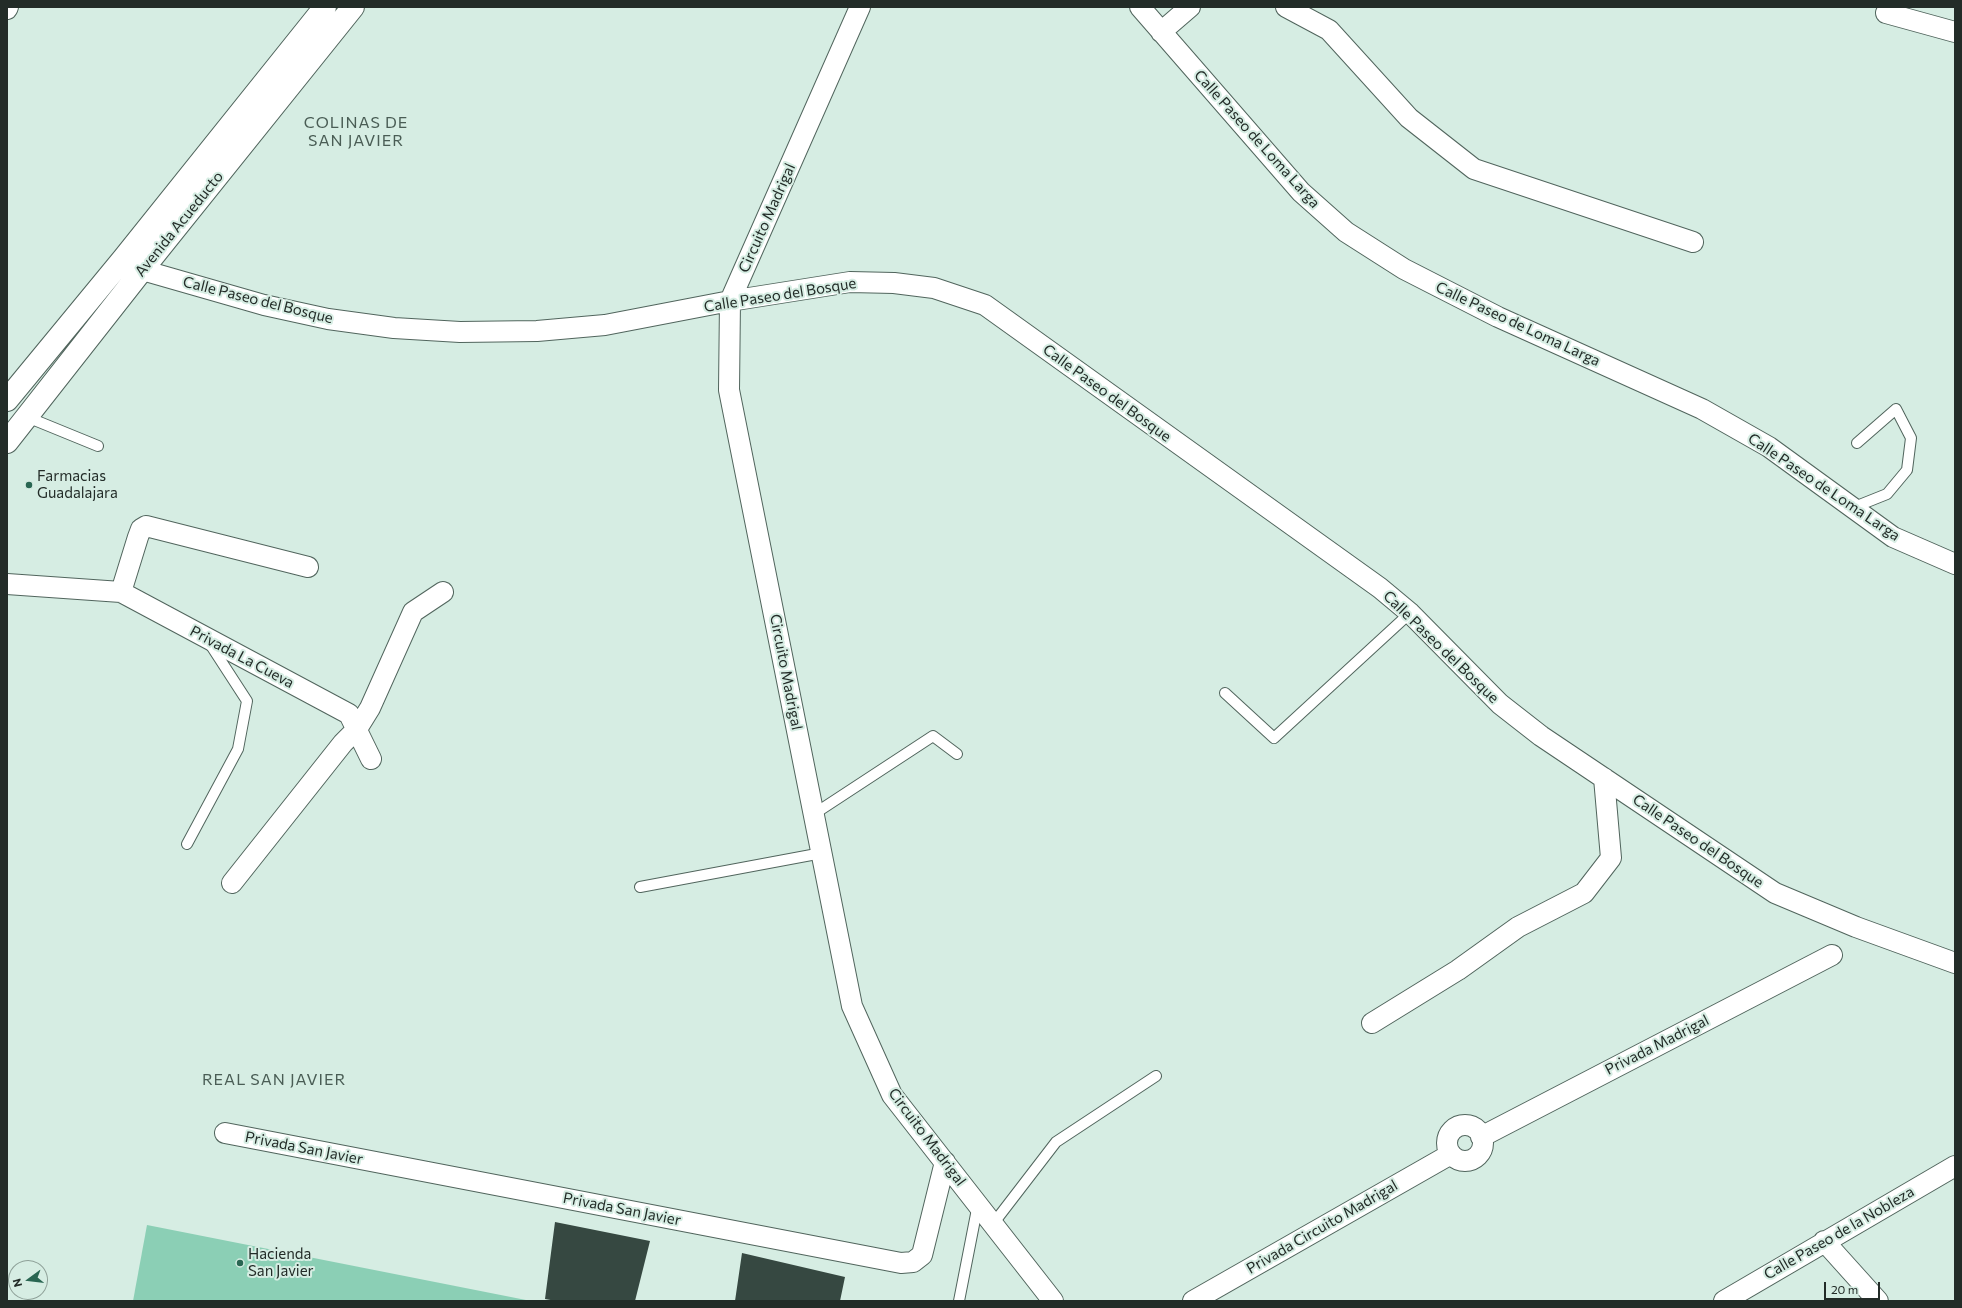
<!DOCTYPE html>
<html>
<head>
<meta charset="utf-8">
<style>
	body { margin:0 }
	#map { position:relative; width:1962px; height:1308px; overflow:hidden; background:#d6ede3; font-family:Commissioner,sans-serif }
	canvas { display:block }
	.frame { position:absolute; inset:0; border:8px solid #232c28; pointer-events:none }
	.north { position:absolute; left:8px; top:1260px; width:40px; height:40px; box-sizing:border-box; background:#d6ede3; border:1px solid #8ea098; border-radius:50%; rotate:255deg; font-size:11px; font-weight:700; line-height:16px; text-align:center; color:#232c28 }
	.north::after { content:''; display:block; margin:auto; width:14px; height:18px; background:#296652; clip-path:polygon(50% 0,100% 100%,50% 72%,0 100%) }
	.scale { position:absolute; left:1824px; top:1282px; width:56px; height:18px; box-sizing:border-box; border:2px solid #232c28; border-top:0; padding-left:5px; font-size:12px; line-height:14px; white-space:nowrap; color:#232c28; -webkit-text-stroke:3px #d6ede3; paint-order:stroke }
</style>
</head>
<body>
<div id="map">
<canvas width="1962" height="1308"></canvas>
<div class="frame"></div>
<div class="north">N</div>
<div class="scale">20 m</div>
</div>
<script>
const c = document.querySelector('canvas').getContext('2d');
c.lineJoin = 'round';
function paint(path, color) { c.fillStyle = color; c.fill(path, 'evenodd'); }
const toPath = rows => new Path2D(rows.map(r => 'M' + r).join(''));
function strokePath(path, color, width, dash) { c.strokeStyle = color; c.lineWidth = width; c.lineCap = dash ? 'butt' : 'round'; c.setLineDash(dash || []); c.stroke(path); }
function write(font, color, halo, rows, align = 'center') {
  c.font = font + ' Commissioner,sans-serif'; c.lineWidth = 4; c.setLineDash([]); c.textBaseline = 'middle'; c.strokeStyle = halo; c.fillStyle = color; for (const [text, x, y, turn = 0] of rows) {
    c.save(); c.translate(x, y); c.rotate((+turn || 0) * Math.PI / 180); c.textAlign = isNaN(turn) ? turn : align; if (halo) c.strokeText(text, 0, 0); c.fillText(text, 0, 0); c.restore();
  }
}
const green = toPath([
	[147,1225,531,1301,133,1301]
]);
const building = toPath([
	[555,1222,650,1241,635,1301,556,1301,545,1299],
	[742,1253,845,1277,840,1301,735,1301]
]);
const lane = toPath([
	[27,417,98,446],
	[1852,508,1887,494,1907,470,1911,438,1896,409,1857,443],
	[1225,693,1274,738,1410,613],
	[814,814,933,736,957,754],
	[187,844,238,749,247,701,210,644],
	[640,887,822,853],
	[993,1224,1056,1142,1156,1076],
	[959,1301,978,1204]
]);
const street = toPath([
	[860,7,730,301,729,390,852,1006,892,1095,1053,1301],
	[1140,7,1301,192,1346,232,1404,269,1498,317,1702,409,1769,447,1893,537,1955,564],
	[1286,7,1329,30,1409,118,1474,169,1693,242],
	[7,9,8,7],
	[1886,13,1955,32],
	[1161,32,1190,7],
	[130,261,142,270,264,305,328,319,394,328,460,332,537,331,605,325,730,301,850,282,894,283,934,288,985,305,1380,588,1410,613,1500,704,1541,736,1775,893,1856,927,1955,963],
	[7,584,121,592,349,714,371,759],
	[121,592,138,537,141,529,146,526,308,567],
	[232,883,343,743,357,729,370,708,413,612,443,592],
	[1372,1023,1458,970,1518,927,1584,893,1611,858,1604,778],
	'1447 1143a18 18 0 1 1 36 0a18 18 0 1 1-36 0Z',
	[225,1133,901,1263,913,1262,922,1255,945,1162],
	[1481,1137,1832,955],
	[1824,1241,1878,1301],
	[1193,1301,1451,1154],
	[1724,1301,1955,1166]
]);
const secondary = toPath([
	[7,400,124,258,325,7],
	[7,442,142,270,353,7]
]);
const markers = [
	[29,485,4,"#296652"],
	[240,1263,4,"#296652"]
];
const streetNames = [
	["Calle Paseo de Loma Larga",1257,139,48],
	["Circuito Madrigal",767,218,-66],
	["Avenida Acueducto",179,224,-51],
	["Calle Paseo del Bosque",780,295,-9],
	["Calle Paseo del Bosque",258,300,14],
	["Calle Paseo de Loma Larga",1518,324,25],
	["Calle Paseo del Bosque",1107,393,36],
	["Calle Paseo de Loma Larga",1824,487,34],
	["Calle Paseo del Bosque",1441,647,44],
	["Privada La Cueva",242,657,28],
	["Circuito Madrigal",786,672,79],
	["Calle Paseo del Bosque",1698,841,34],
	["Privada Madrigal",1657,1045,-27],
	["Circuito Madrigal",927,1137,53],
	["Privada San Javier",304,1148,11],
	["Privada San Javier",622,1209,11],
	["Privada Circuito Madrigal",1322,1227,-30],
	["Calle Paseo de la Nobleza",1839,1233,-30]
];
const poiNames = [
	["Farmacias",37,476],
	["Guadalajara",37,493],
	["Hacienda",248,1254],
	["San Javier",248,1271]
];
const neighbourhoodNames = [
	["COLINAS DE",356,123],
	["SAN JAVIER",356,141],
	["REAL SAN JAVIER",274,1080]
];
paint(green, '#8bcfb5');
paint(building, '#364841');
strokePath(lane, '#51655d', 12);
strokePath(street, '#51655d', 22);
strokePath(secondary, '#51655d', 24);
strokePath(lane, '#fff', 10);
strokePath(street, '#fff', 20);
strokePath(secondary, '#fff', 22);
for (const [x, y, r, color] of markers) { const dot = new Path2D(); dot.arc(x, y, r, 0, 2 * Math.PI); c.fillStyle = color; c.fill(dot); strokePath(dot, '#d6ede3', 1.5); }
write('15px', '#232c28', '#d6ede3', streetNames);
write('15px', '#232c28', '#d6ede3', poiNames, 'left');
c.letterSpacing = '1px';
write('16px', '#4a5d55', '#d6ede3', neighbourhoodNames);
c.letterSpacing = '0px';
</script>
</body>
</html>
